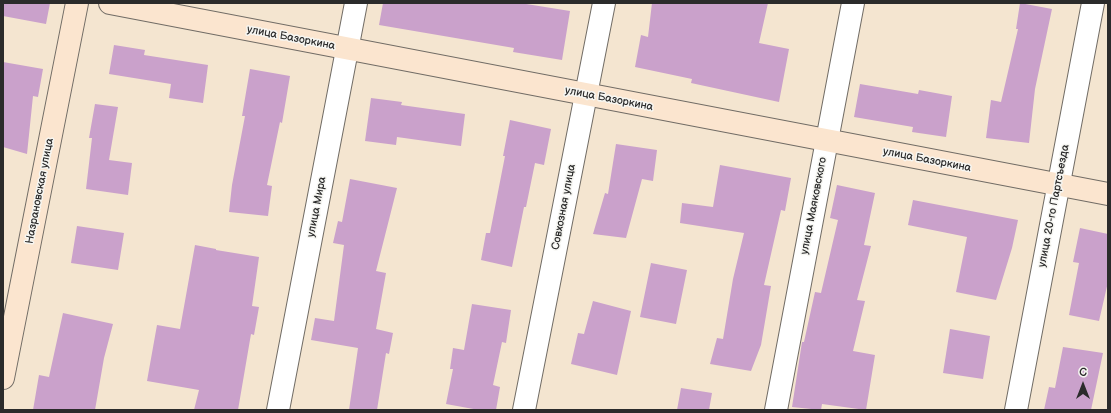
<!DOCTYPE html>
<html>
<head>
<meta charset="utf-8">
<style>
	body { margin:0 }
	#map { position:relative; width:1111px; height:413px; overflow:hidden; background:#f4e5d0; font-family:"Balsamiq Sans",sans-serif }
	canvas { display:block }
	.frame { position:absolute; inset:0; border:4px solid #2b2b2b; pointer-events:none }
	.north { position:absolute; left:1063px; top:365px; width:40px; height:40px; -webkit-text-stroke:3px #f6f6f2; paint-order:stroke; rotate:0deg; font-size:11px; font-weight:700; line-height:16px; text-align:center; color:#2b2b2b }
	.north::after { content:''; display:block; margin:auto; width:14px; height:18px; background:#2b2b2b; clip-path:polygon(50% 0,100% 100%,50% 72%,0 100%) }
</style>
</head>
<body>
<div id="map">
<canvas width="1111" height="413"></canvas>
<div class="frame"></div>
<div class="north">С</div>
</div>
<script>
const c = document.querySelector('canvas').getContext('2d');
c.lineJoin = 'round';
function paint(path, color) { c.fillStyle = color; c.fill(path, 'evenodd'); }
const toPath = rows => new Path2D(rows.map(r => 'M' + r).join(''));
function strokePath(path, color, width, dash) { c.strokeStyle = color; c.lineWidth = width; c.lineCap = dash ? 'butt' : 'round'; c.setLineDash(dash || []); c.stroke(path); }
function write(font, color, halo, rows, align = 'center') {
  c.font = font + ' "Balsamiq Sans",sans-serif'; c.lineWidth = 3; c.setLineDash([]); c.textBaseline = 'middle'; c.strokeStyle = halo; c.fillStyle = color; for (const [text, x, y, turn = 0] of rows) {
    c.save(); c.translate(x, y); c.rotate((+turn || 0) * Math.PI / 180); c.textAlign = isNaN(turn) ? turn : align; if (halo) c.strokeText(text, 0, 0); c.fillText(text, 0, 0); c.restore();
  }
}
const building = toPath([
	[3,3,50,3,46,24,3,16],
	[383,3,520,3,570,11,562,60,513,52,514,48,379,25],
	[652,3,768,3,759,43,789,49,779,102,691,83,692,79,635,67,641,35,648,37],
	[1020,3,1052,9,1035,89,1029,143,986,138,991,100,1001,102,1018,29,1016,29],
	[114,45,145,50,144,55,208,65,203,103,169,98,171,84,109,74],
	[3,62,43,69,38,97,33,96,27,154,3,147],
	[250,69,290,76,282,123,280,122,267,185,272,186,268,216,229,212,232,185,245,116,242,116],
	[860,84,918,94,919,90,952,96,946,137,912,132,913,127,854,117],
	[371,98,402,102,401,105,465,114,461,146,397,137,396,145,365,141],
	[95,104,118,107,109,160,132,163,128,195,86,189,92,138,89,138],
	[510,120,551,129,544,165,535,163,526,207,524,207,512,267,481,260,486,233,490,233,505,156,503,156],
	[616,144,657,150,653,181,642,179,626,238,593,234,605,193,608,194],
	[720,165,791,178,785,211,781,210,764,285,771,286,761,345,751,371,710,364,717,338,723,339,733,279,744,233,680,223,682,203,713,207],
	[350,179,397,188,376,271,386,273,376,329,393,333,389,354,386,353,377,410,349,410,358,348,311,340,315,318,334,321,344,245,333,243,338,221,342,222],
	[837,185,875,193,864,245,871,246,857,300,865,301,853,351,875,355,866,410,822,404,821,410,792,407,802,342,804,342,815,292,821,293,838,220,830,218],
	[913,200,1018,220,1012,248,996,300,956,292,967,237,908,225],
	[77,226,124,233,118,270,71,263],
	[1080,228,1108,234,1108,282,1099,321,1069,315,1079,263,1073,262],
	[195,245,216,249,216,250,259,257,252,306,259,307,254,335,251,334,238,410,194,410,199,390,147,381,157,325,180,329],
	[651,263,687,270,676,324,640,317],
	[593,301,631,311,617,375,571,364,578,333,584,334],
	[472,304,511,310,506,343,502,342,493,385,500,387,496,410,479,410,446,404,453,369,450,369,453,348,464,350],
	[63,313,113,324,104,358,95,410,33,410,39,375,49,377],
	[950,329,990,336,983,379,943,373],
	[1063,347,1103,353,1091,410,1044,410,1049,387,1055,388],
	[681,388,712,393,709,410,677,410]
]);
const street = toPath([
	[278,410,356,3],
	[524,410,604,3],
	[776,410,853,3],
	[1016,410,1093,3]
]);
const secondary = toPath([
	[110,3,1108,194],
	[3,378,77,3]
]);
const streetNames = [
	["улица Базоркина",291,38,11],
	["улица Базоркина",609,99,11],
	["улица Базоркина",927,160,11],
	["Назрановская улица",40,191,-79],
	["улица Маяковского",814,206,-79],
	["улица 20-го Партсъезда",1054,206,-79],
	["улица Мира",317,207,-79],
	["Совхозная улица",564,207,-79]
];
paint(building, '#caa1cb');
strokePath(street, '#716c65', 24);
strokePath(secondary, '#716c65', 24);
strokePath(street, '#fff', 22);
strokePath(secondary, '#fbe5cf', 22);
write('11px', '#2b2b2b', '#f6f6f2', streetNames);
</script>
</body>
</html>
